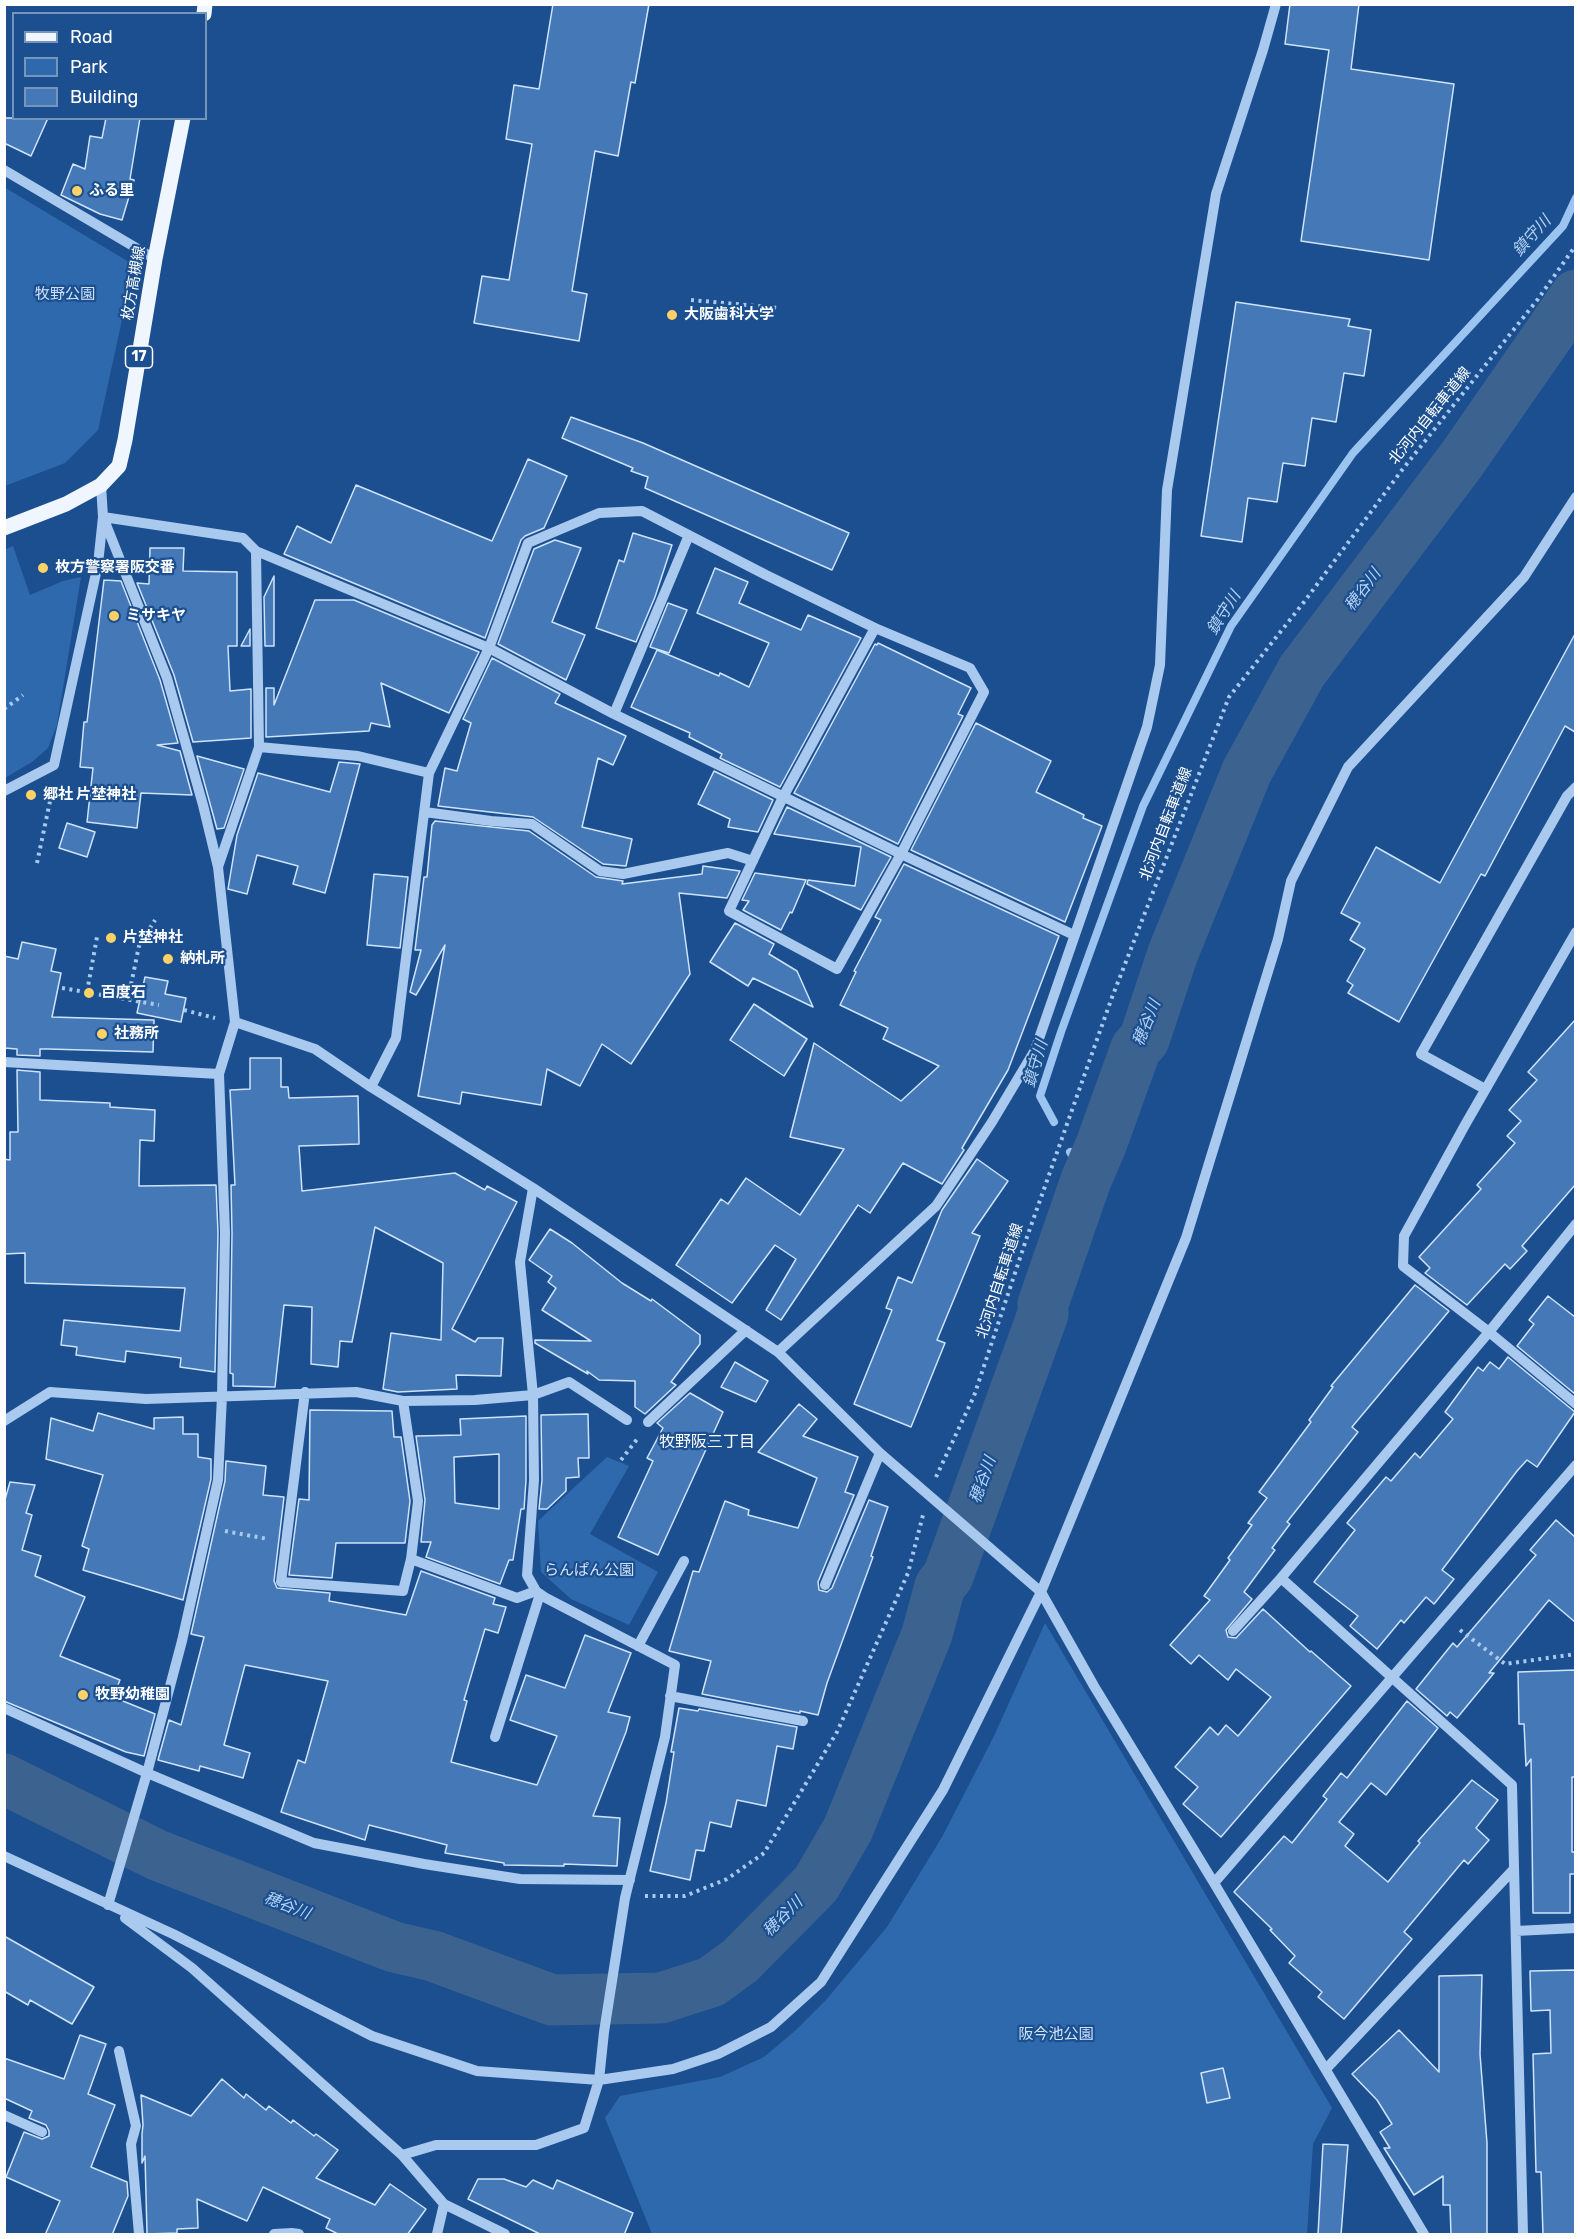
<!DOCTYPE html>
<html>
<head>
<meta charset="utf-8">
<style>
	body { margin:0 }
	#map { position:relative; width:1580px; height:2239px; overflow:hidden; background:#1b4f8f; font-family:Rubik,sans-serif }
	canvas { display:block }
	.frame { position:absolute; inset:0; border:6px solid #fff; pointer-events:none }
	.legend { position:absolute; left:12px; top:12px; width:195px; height:108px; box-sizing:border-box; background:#1b4f8f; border:2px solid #7695bc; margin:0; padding:8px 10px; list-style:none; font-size:18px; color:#fff }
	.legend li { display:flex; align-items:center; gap:12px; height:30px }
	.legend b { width:30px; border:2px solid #7695bc }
</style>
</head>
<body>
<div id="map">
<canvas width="1580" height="2239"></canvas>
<div class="frame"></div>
<ul class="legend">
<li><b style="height:8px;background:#f0f6ff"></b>Road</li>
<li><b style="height:16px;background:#2e69ad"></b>Park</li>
<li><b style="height:16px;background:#4478b7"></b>Building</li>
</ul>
</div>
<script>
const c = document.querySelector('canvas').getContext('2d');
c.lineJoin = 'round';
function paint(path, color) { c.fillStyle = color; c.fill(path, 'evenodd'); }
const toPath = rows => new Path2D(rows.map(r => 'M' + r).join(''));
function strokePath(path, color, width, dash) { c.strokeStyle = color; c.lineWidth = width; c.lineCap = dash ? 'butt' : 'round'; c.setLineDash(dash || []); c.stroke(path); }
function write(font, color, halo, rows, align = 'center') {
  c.font = font + ' Rubik,"Noto Sans JP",sans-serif'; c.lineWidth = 4.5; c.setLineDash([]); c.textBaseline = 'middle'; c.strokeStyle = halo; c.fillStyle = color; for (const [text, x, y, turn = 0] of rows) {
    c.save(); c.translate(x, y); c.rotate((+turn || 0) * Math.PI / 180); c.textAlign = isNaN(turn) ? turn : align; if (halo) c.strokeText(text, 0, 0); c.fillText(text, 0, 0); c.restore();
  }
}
const green = toPath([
	[4,187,134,265,98,430,65,463,5,486],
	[13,546,30,595,63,581,81,577,57,725,48,748,32,762,5,778,4,550],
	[607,1457,629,1466,590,1534,658,1572,629,1625,571,1599,541,1572,538,1521],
	[1045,1623,1332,2108,1313,2144,1307,2234,652,2234,605,2118,620,2096,720,2077,764,2057,796,2030,825,2001,887,1927,942,1837,994,1736]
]);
const stream = toPath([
	[1054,1122,1040,1096,1061,1032,1143,806,1231,626,1353,453,1563,226,1576,198],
	[1070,1152,1086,1180]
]);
const river = toPath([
	[4,1779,157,1855,394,1947,433,1956,552,2000,661,1998,711,1982,740,1961,816,1884,848,1829,927,1634,940,1586,948,1576,1043,1314,1043,1304,1086,1180,1101,1145,1136,1048,1144,1040,1173,953,1247,771,1302,671,1460,462,1576,295]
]);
const building = toPath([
	[553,4,649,4,635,83,631,82,618,156,595,151,572,291,587,294,579,341,474,323,482,276,509,280,532,144,506,139,514,85,539,89,553,4],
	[1290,4,1359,4,1351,69,1454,84,1429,260,1301,241,1329,50,1285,44,1290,4],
	[4,118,48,118,31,156,4,143,4,118],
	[106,118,140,118,130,179,134,180,122,220,100,214,61,195,73,164,85,169,90,136,102,138,106,118],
	[1236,302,1350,319,1348,326,1371,330,1364,376,1344,373,1336,422,1312,418,1305,466,1283,463,1277,502,1248,498,1242,542,1201,536,1236,302],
	[571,417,643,443,849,533,832,570,645,488,648,477,631,471,633,468,562,438,571,417],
	[528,459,567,476,544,528,525,536,521,540,485,638,284,554,297,526,331,543,356,485,492,541,528,459],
	[633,533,672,545,655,597,636,642,596,628,619,560,624,562,633,533],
	[555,540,581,548,552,622,585,635,566,680,498,644,534,549,555,540],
	[150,548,184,548,183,571,237,572,237,646,228,646,230,691,251,689,251,738,193,742,174,675,137,583,149,584,150,548],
	[715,568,748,582,739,603,801,630,808,615,861,638,780,787,720,758,722,754,689,737,690,733,631,707,657,650,719,676,720,673,749,687,769,643,697,613,715,568],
	[274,576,274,646,265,646,264,597,274,576],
	[104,580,121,581,160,680,178,743,157,745,180,751,192,795,141,793,137,828,87,822,93,768,80,767,84,722,87,722,104,580],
	[315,600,354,600,479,652,449,713,381,683,390,727,371,723,369,731,266,737,266,688,274,688,274,705,315,600],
	[668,603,687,610,669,653,650,647,668,603],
	[250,629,250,646,241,646,250,629],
	[1575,634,1575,732,1565,726,1485,876,1481,874,1399,1022,1348,993,1353,985,1347,981,1365,949,1350,940,1360,923,1341,913,1376,847,1440,883,1575,634],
	[878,643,971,688,958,714,963,716,898,844,794,793,875,644,877,645,878,643],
	[492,658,560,694,555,703,626,736,613,765,598,758,582,827,632,839,626,866,603,864,533,817,438,806,445,768,457,771,471,723,463,719,492,658],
	[976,723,1051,761,1036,792,1084,815,1083,818,1102,826,1065,922,911,850,976,723],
	[197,756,244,769,224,828,217,829,197,756],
	[339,762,360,764,325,893,293,884,298,866,257,855,247,894,228,889,237,835,258,773,330,792,339,762],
	[714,771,773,800,758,832,728,827,730,819,698,804,714,771],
	[787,807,891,857,861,910,807,884,808,880,855,886,861,847,774,834,787,807],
	[435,821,529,831,596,877,623,881,622,884,702,874,703,866,740,871,727,898,679,893,690,974,631,1064,602,1044,580,1086,547,1069,541,1105,462,1092,460,1104,418,1096,445,945,416,995,410,992,421,950,415,950,424,877,427,877,432,825,435,821],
	[67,823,95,832,87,857,59,848,67,823],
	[904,864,1059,936,1008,1070,962,1148,964,1150,942,1184,903,1163,870,1213,858,1205,781,1320,766,1310,796,1259,775,1245,732,1303,676,1265,721,1199,728,1204,746,1178,800,1215,844,1149,790,1137,814,1043,901,1101,939,1066,883,1039,888,1028,840,1005,856,972,854,971,881,920,875,917,904,864],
	[755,873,806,880,792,913,790,912,781,930,743,910,749,901,742,900,755,873],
	[374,874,408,877,400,948,367,945,374,874],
	[735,923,774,944,769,954,797,971,813,1007,753,978,748,986,710,962,735,923],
	[22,942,56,949,51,971,61,973,52,1017,154,1020,153,1052,48,1049,40,1049,40,1056,17,1055,17,1049,4,1048,4,956,18,959,22,942],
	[145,977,168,981,165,994,186,998,181,1022,137,1013,145,977],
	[754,1004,807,1039,784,1076,730,1040,754,1004],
	[1575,1020,1575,1185,1522,1246,1527,1251,1510,1269,1505,1264,1467,1305,1425,1273,1430,1268,1419,1257,1481,1189,1477,1185,1515,1143,1507,1136,1521,1121,1509,1110,1537,1080,1528,1072,1575,1020],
	[250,1058,281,1058,281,1087,288,1087,289,1098,358,1096,359,1144,299,1146,302,1191,455,1173,485,1190,487,1186,517,1202,452,1329,475,1342,478,1338,503,1338,501,1376,456,1375,457,1389,398,1392,383,1389,391,1333,441,1340,443,1263,375,1227,352,1342,340,1341,338,1367,311,1364,312,1307,284,1305,275,1387,233,1386,233,1374,230,1373,232,1233,231,1185,235,1185,230,1090,250,1089,250,1058],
	[17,1070,40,1072,40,1100,110,1103,110,1107,155,1110,154,1141,140,1140,139,1186,216,1185,218,1233,215,1372,180,1367,181,1358,126,1351,125,1362,76,1355,77,1347,61,1345,64,1320,180,1331,185,1288,25,1283,25,1253,4,1254,4,1159,10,1160,10,1132,18,1132,17,1070],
	[977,1159,1008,1181,972,1233,980,1236,937,1340,945,1343,911,1427,854,1404,892,1310,886,1308,898,1277,912,1283,942,1210,977,1159],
	[550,1229,572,1243,622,1283,651,1301,652,1299,700,1335,700,1344,671,1382,676,1385,645,1414,635,1407,635,1381,599,1380,587,1371,588,1374,535,1343,535,1340,591,1341,542,1310,556,1288,548,1282,552,1276,529,1260,550,1229],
	[1415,1285,1449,1311,1352,1427,1358,1432,1287,1522,1290,1524,1272,1548,1275,1550,1244,1592,1252,1599,1226,1630,1228,1637,1236,1638,1263,1609,1310,1652,1311,1651,1351,1686,1221,1837,1183,1804,1198,1787,1175,1767,1210,1727,1218,1735,1226,1725,1238,1736,1271,1697,1236,1669,1228,1680,1199,1655,1191,1664,1170,1645,1210,1600,1204,1596,1230,1560,1228,1558,1252,1525,1248,1523,1267,1498,1259,1492,1311,1422,1309,1420,1333,1387,1331,1386,1415,1285],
	[1548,1296,1575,1317,1575,1394,1517,1346,1534,1324,1529,1320,1548,1296],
	[1508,1357,1575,1412,1537,1467,1527,1460,1517,1471,1442,1570,1454,1579,1434,1604,1426,1597,1404,1623,1401,1620,1377,1649,1350,1626,1358,1616,1314,1582,1355,1530,1347,1523,1386,1477,1391,1481,1415,1453,1420,1458,1453,1419,1445,1412,1478,1367,1483,1371,1490,1362,1499,1369,1508,1357],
	[735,1362,768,1381,756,1402,721,1387,735,1362],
	[690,1393,723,1412,658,1555,618,1537,653,1461,647,1458,663,1428,657,1423,690,1393],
	[799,1404,817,1419,803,1436,858,1457,845,1492,854,1495,818,1582,819,1590,827,1592,832,1588,869,1500,888,1507,871,1556,873,1557,827,1683,818,1715,800,1711,800,1713,702,1694,711,1661,669,1651,693,1571,699,1572,725,1501,749,1510,748,1515,798,1528,817,1478,758,1452,799,1404],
	[310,1410,392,1411,394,1437,401,1437,410,1501,405,1543,336,1543,332,1578,289,1575,299,1499,309,1500,310,1410],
	[98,1413,154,1429,154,1418,183,1417,183,1434,198,1434,198,1457,211,1459,211,1479,183,1600,83,1570,89,1549,82,1546,103,1475,46,1459,51,1418,93,1431,98,1413],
	[588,1414,589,1458,578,1458,579,1477,566,1478,566,1491,547,1509,539,1509,542,1480,541,1415,588,1414],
	[526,1416,526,1480,524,1509,521,1509,513,1560,509,1560,500,1584,426,1557,431,1542,421,1542,425,1500,416,1436,461,1435,460,1419,526,1416],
	[499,1454,499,1509,455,1503,454,1457,499,1454],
	[226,1461,266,1466,263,1495,284,1497,274,1581,277,1588,330,1593,329,1601,406,1615,421,1571,495,1598,493,1604,506,1607,498,1633,485,1629,464,1700,467,1701,451,1762,537,1785,557,1736,510,1720,526,1675,565,1688,585,1635,631,1653,608,1712,630,1717,626,1732,593,1816,620,1818,617,1866,564,1864,564,1866,504,1865,504,1863,445,1853,447,1845,369,1825,365,1840,281,1812,298,1760,305,1763,328,1681,245,1665,224,1745,250,1753,243,1778,200,1766,199,1771,158,1760,169,1720,181,1725,204,1637,191,1634,225,1481,226,1461],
	[10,1482,35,1485,26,1513,32,1515,22,1550,41,1556,35,1576,85,1597,60,1656,120,1680,113,1697,155,1714,144,1756,126,1752,4,1701,4,1503,10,1482],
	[1556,1520,1575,1537,1575,1622,1549,1600,1489,1673,1494,1673,1457,1718,1450,1712,1447,1716,1416,1689,1453,1643,1457,1647,1536,1555,1530,1550,1556,1520],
	[1575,1670,1575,1777,1572,1777,1572,1852,1575,1852,1575,1874,1570,1874,1570,1913,1533,1913,1531,1759,1526,1766,1524,1724,1519,1724,1518,1672,1575,1670],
	[1407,1701,1438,1728,1386,1795,1371,1783,1339,1822,1354,1834,1345,1846,1388,1882,1420,1843,1418,1841,1472,1780,1498,1800,1476,1828,1489,1840,1468,1864,1464,1860,1404,1932,1412,1939,1344,2019,1318,1997,1322,1992,1289,1963,1295,1956,1270,1930,1272,1929,1234,1892,1284,1836,1292,1843,1327,1799,1323,1796,1341,1773,1347,1778,1407,1701],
	[679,1708,698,1711,699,1709,797,1727,793,1749,777,1746,766,1806,737,1800,731,1827,710,1822,704,1851,696,1850,690,1880,650,1871,666,1803,674,1752,671,1752,679,1708],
	[4,1936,94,1987,72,2024,30,2000,28,2005,4,1991,4,1936],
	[1575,1970,1575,2235,1543,2235,1541,2172,1536,2172,1533,2054,1551,2053,1550,2010,1531,2011,1530,1971,1575,1970],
	[1482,1975,1480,2054,1487,2143,1487,2235,1451,2235,1450,2205,1443,2205,1443,2176,1414,2195,1384,2148,1390,2148,1380,2132,1392,2124,1377,2100,1352,2074,1399,2030,1439,2072,1439,1976,1482,1975],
	[80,2035,106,2044,88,2094,115,2105,91,2167,127,2182,128,2196,112,2235,45,2235,60,2201,6,2177,24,2132,42,2139,49,2136,49,2131,46,2125,29,2118,32,2111,4,2098,4,2058,64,2079,80,2035],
	[1223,2068,1230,2098,1207,2103,1201,2073,1223,2068],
	[222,2079,244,2098,246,2094,266,2110,269,2106,291,2123,293,2120,314,2136,316,2134,338,2150,316,2178,375,2205,390,2184,426,2209,407,2235,340,2235,326,2228,330,2219,263,2187,247,2221,197,2199,198,2228,177,2229,177,2233,147,2234,145,2156,142,2163,142,2134,143,2125,141,2095,191,2116,222,2079],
	[1323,2144,1348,2145,1341,2235,1318,2235,1323,2144],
	[478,2179,504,2179,526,2187,533,2180,553,2189,557,2180,633,2213,624,2235,542,2235,468,2199,478,2179]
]);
const path = toPath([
	[691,300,780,308],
	[4,709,23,695],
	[37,863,53,787],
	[62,988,159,1005],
	[87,992,97,937],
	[128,999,139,946,155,920],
	[184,1010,215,1018],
	[621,1460,638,1438],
	[936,1477,974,1396,1027,1237,1111,1000,1229,697,1304,602,1402,470,1538,299,1576,245],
	[225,1531,268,1539],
	[1460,1630,1505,1664,1576,1654],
	[645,1896,685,1896,727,1879,764,1853,837,1732,908,1573,923,1515]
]);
const minor = toPath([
	[4,170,155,259],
	[103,517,167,678,203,805,218,867,235,1022,219,1074,225,1233,222,1396,218,1480,182,1641,147,1773,108,1905],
	[103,517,243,538,256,551,489,648,614,714,901,854,1074,935],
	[614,714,689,535],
	[259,747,358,756,429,773],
	[4,791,54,765,98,564,103,517,101,485],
	[425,812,491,821,532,824,600,871,623,874,728,853,753,861],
	[218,867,259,747,256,551],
	[1576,932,1465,1125,1404,1236,1403,1266,1489,1332,1576,1404],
	[235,1022,315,1049,371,1087,533,1188,778,1352,880,1453,1041,1592,1094,1686,1214,1883,1424,2234],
	[4,1062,219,1074],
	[371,1087,396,1038,429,773,489,648,528,543,599,513,642,511,766,575,875,628,970,668,984,692,901,854,837,969,729,911,783,797,875,628],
	[1485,1089,1421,1054,1567,796,1576,787],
	[778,1352,936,1206,992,1122,1035,1050,1147,727,1160,665,1167,490,1216,194,1263,50,1276,4],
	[305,1392,281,1582,403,1591,411,1559,418,1501,403,1401],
	[4,1421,50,1392,146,1399,356,1392,403,1401,475,1400,533,1395,569,1382,627,1420],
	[648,1422,746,1330],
	[411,1559,517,1598,536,1591],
	[825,1585,880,1453],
	[1233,1631,1281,1578],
	[638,1646,684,1561],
	[670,1696,803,1721],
	[4,1708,147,1773,314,1843,424,1864,520,1879,630,1880],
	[495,1737,540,1594],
	[4,1856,173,1934,372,2036,477,2071,599,2080,673,2069,718,2054,771,2027,821,1982,943,1790,1041,1592,1186,1238,1278,939,1291,881,1348,767,1524,577,1576,497],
	[1214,1883,1576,1465],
	[125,1918,192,1968,402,2155,444,2204,505,2234],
	[1516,1931,1576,1928],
	[119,2051,136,2126,131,2144,139,2234],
	[1326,2069,1514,1869],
	[4,2115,42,2132],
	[402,2155,436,2145,536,2145,584,2128,599,2080,604,2032,625,1898,665,1737,675,1665,546,1598,536,1591,527,1575,534,1480,533,1395,520,1262,533,1188],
	[274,2234,292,2233,299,2234],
	[437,2234,444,2204],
	[1523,2234,1512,1785,1281,1578,1489,1332,1576,1224]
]);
const major = toPath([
	[204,14,205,4],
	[4,528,66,504,101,485,119,466,125,440,155,259,183,118]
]);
const markers = [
	[77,191,6,"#ffd166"],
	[672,315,6,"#ffd166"],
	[43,568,6,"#ffd166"],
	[114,616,6,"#ffd166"],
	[31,795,6,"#ffd166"],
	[111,938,6,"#ffd166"],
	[168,959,6,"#ffd166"],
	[89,993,6,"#ffd166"],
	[102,1034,6,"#ffd166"],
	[83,1695,6,"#ffd166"]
];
const shields = [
	[139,357,27]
];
const shieldNames = [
	["17",139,357]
];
const poiNames = [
	["ふる里",89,191],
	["大阪歯科大学",684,315],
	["枚方警察署阪交番",55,568],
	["ミサキヤ",126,616],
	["郷社 片埜神社",43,795],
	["片埜神社",123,938],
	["納札所",180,959],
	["百度石",101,993],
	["社務所",114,1034],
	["牧野幼稚園",95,1695]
];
const streetNames = [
	["枚方高槻線",134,283,-80],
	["北河内自転車道線",1430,416,-51],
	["北河内自転車道線",1166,824,-69],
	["北河内自転車道線",1000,1281,-72]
];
const parkNames = [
	["牧野公園",65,295],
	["らんぱん公園",589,1571],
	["阪今池公園",1056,2035]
];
const waterNames = [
	["鎮守川",1532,236,-48],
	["穂谷川",1363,590,-53],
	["鎮守川",1224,613,-58],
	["穂谷川",1147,1023,-68],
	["鎮守川",1036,1064,-74],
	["穂谷川",983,1480,-70],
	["穂谷川",287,1906,21],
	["穂谷川",783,1917,-45]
];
const neighbourhoodNames = [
	["牧野阪三丁目",707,1442]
];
paint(green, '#2e69ad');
strokePath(stream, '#9cc4f0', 8);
strokePath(river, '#3c6290', 51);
paint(building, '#4478b7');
strokePath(building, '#cfe3fa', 1.5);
strokePath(path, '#a9c9ee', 4, [3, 4.5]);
strokePath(minor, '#a9c9ee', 10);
strokePath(major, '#f0f6ff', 15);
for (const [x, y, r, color] of markers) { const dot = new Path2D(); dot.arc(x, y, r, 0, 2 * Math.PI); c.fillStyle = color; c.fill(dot); strokePath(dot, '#1b4f8f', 2); }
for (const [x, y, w] of shields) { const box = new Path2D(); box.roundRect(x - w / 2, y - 11, w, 22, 4.5); c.fillStyle = '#1b4f8f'; c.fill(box); strokePath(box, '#fff', 1.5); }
write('bold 14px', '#fff', null, shieldNames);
write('bold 15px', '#fff', '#1b4f8f', poiNames, 'left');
write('15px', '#fff', '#1b4f8f', streetNames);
write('15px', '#cfe3fa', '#1b4f8f', parkNames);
write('italic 16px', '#b5d3f5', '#1b4f8f', waterNames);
write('16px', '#fff', '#1b4f8f', neighbourhoodNames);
</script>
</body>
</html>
